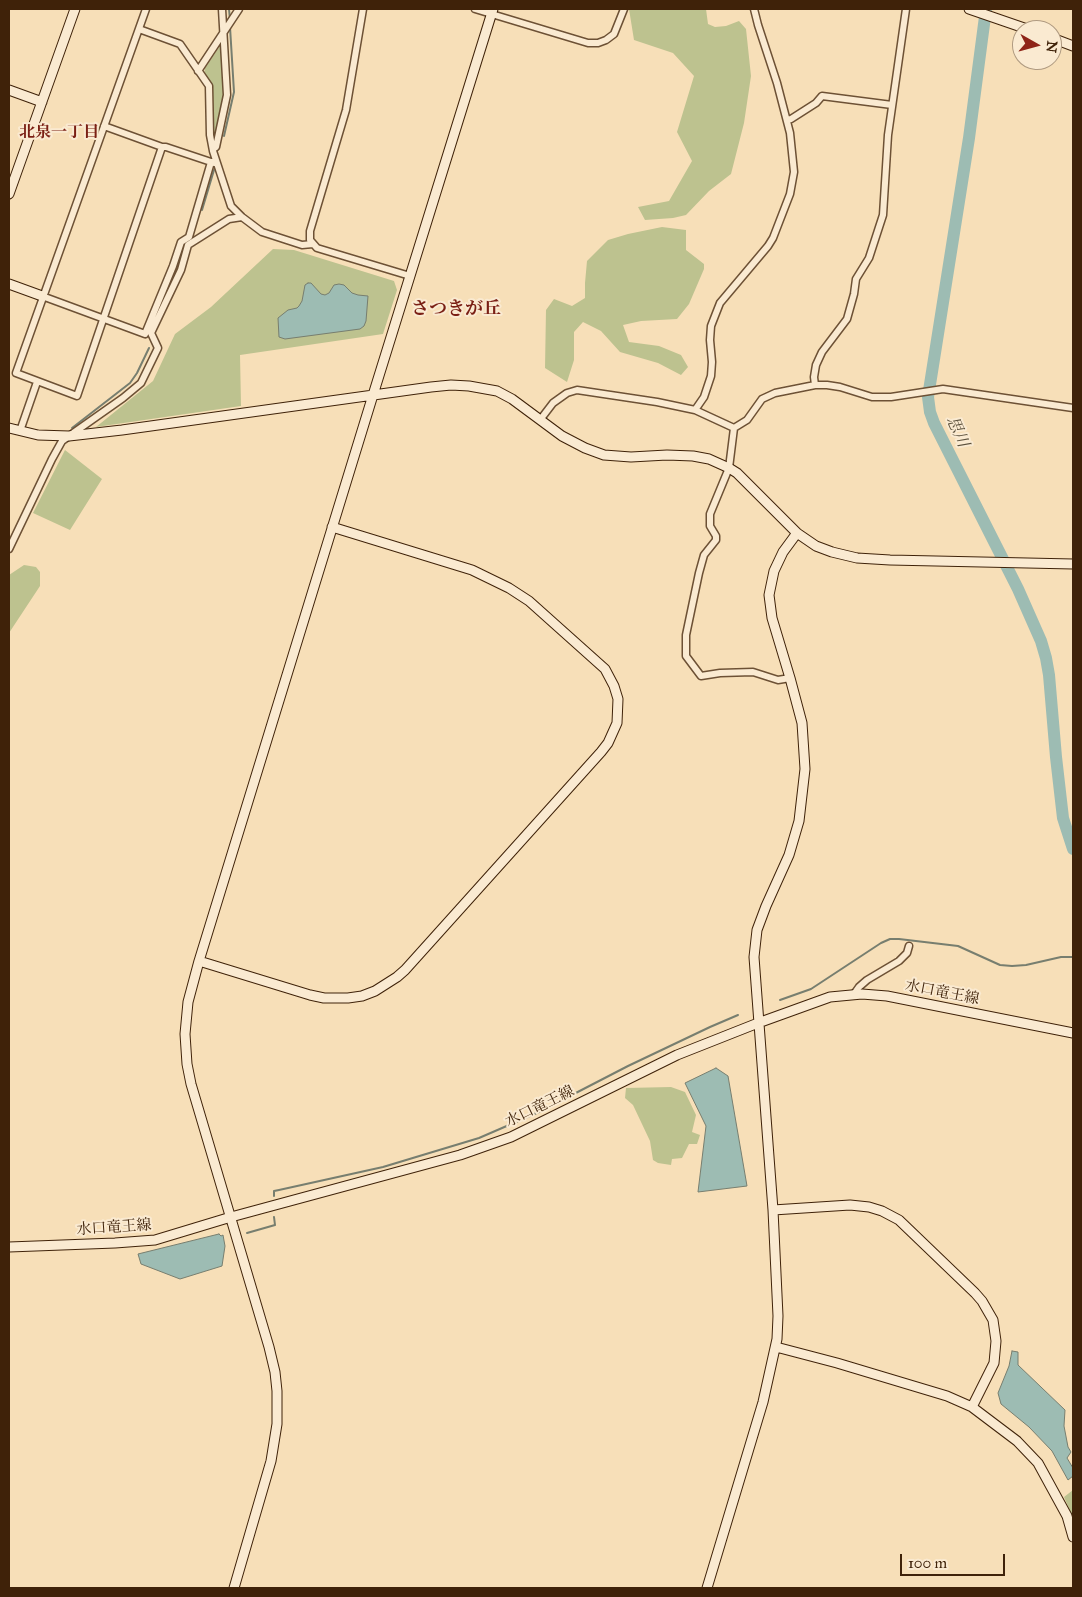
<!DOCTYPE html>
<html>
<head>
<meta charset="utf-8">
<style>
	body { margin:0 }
	#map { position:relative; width:1082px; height:1597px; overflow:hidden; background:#f7dfb8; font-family:"IM FELL Great Primer",serif }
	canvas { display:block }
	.frame { position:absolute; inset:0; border:10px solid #3f2209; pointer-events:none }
	.north { position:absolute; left:1012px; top:20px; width:50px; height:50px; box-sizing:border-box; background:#faead1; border:1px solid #af9a81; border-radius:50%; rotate:97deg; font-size:14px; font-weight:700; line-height:20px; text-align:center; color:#3f2209 }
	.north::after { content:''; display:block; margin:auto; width:18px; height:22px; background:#8f2418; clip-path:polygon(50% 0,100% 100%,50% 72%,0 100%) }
	.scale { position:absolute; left:900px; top:1554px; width:105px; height:22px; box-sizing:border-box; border:2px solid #3f2209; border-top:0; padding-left:6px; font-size:15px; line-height:18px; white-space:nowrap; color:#3f2209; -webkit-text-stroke:4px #faead1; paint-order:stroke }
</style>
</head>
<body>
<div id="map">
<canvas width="1082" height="1597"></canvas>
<div class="frame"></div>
<div class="north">N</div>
<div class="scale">100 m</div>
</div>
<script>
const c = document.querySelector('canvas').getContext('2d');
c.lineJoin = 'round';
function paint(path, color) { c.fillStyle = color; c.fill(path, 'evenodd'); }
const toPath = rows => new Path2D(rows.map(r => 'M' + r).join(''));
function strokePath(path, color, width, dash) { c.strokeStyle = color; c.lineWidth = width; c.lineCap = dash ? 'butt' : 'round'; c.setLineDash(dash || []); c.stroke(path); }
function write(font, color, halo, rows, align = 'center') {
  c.font = font + ' "IM FELL Great Primer","Noto Serif JP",serif'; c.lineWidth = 4; c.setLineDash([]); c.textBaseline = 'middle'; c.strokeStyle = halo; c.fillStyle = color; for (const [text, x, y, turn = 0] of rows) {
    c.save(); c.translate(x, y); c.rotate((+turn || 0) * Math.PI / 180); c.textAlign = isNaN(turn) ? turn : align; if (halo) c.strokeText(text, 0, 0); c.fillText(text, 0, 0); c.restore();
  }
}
const green = toPath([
	[629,9,706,9,708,24,715,27,726,26,739,21,746,29,751,76,744,123,731,174,709,191,686,215,673,218,645,220,638,207,669,201,692,161,677,132,694,76,673,53,634,40],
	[222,43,225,100,215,144,213,125,212,85,204,75,205,68],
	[662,227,686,230,686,250,704,264,704,269,689,304,677,319,641,321,623,325,629,342,659,346,681,355,688,367,681,375,658,363,620,352,601,331,583,322,574,332,574,360,567,382,545,368,546,310,554,299,572,306,585,298,585,283,587,261,608,240,628,234],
	[273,249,294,250,394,281,397,290,383,334,240,355,241,406,96,427,153,381,175,334,211,307],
	[65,450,102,479,70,530,33,513],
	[24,565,36,567,40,572,40,586,9,633,9,575],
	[671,1087,685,1092,696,1115,692,1132,700,1135,697,1144,689,1144,682,1158,672,1159,671,1165,658,1163,653,1160,650,1141,633,1105,625,1098,626,1088],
	[1073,1490,1073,1518,1064,1497]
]);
const water = toPath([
	[308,283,311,283,321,294,325,295,329,293,334,285,339,284,344,285,352,293,358,295,368,296,366,321,364,326,360,329,285,339,279,337,278,318,288,310,297,308,299,306,302,301,305,285,308,283],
	[716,1068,728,1076,747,1186,698,1192,706,1126,685,1083,716,1068],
	[219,1234,221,1236,223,1235,225,1246,222,1266,180,1279,141,1264,138,1254,219,1234],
	[1012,1351,1018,1352,1018,1365,1065,1410,1064,1426,1068,1447,1071,1452,1067,1458,1073,1468,1073,1476,1068,1480,1052,1451,1029,1427,1001,1404,998,1393,1009,1366,1012,1351]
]);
const stream = toPath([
	[229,9,230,20],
	[224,136,234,92,230,27],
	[202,210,214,170],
	[72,428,130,383,137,373,149,348],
	[780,1000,811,989,881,943,890,939,899,939,958,946,1000,965,1012,966,1026,965,1061,957,1073,957],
	[274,1196,274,1191,279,1190,383,1167,479,1138,539,1112,628,1066,710,1027,738,1015],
	[247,1233,275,1225,274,1217]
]);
const river = toPath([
	[986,9,969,138,928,397,930,412,934,423,1018,589,1041,641,1046,658,1049,675,1056,757,1063,818,1073,849]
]);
const street = toPath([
	[146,9,16,373,77,396,162,147],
	[363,9,346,110,310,231,310,240,317,248,410,276],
	[475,9,588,43,598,43,606,40,614,34,624,9],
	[139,29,180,44,209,86,210,135,213,151,231,206,242,217,262,232,302,245,313,244],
	[198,71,239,9],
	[787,120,791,119,816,103,822,96,892,105],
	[104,126,162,147,166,147,214,163],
	[213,149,216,147,227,95,222,9],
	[42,296,145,334,173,266,181,242,189,237,211,162],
	[815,385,814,377,816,365,822,352,847,319,854,294,856,279,869,258,883,215,888,135,906,9],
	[695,410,704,397,711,376,712,362,710,340,711,326,720,303,768,246,773,238,790,194,794,172,790,133,777,83,758,25,754,9],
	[540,420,553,403,567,393,577,390,657,402,695,410,734,428],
	[20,431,37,382],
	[9,549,52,459,62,441,123,398,141,383,158,348,151,333,181,270,188,245,229,219,242,217],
	[790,678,778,680,753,672,720,673,701,676,686,656,686,635,699,573,704,555,716,540,716,536,710,526,710,514,729,468,734,428,747,420,762,399,775,393,815,385,827,385,840,387,872,397,891,397,943,389,1073,408],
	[854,994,859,987,867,980,899,961,907,953,909,946]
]);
const secondary = toPath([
	[969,9,1030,30],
	[1052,38,1073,46],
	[9,90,42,102],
	[9,194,75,9],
	[9,284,42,296],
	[9,428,38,435,69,436,122,430,431,387,451,385,469,386,497,391,512,399,562,436,585,448,604,455,631,457,667,455,693,456,709,459,729,468,737,473,797,533,816,546,832,552,857,558,890,560,1073,564],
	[199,961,310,995,324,998,348,998,362,996,375,991,397,977,405,970,601,752,608,743,617,723,618,699,614,686,605,669,529,601,509,588,472,570,332,527],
	[773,1210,850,1205,869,1207,882,1211,899,1220,975,1293,982,1301,993,1320,996,1341,994,1363,972,1407],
	[9,1247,115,1243,155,1240,231,1217,460,1155,511,1137,677,1055,758,1023,830,997,862,994,887,996,1073,1033],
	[776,1347,837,1363,947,1396,972,1407,1017,1441,1038,1463,1067,1516,1073,1537],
	[234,1588,271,1461,277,1424,277,1391,275,1372,269,1347,191,1084,187,1064,185,1034,188,1002,199,961,373,395,493,9],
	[707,1588,763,1402,777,1339,778,1316,773,1210,754,957,757,930,766,906,789,855,799,821,805,769,802,723,790,678,772,618,769,595,774,571,783,552,797,533]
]);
const streetNames = [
	["水口竜王線",942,993,11],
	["水口竜王線",540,1107,-26],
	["水口竜王線",114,1228,-4]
];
const neighbourhoodNames = [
	["北泉一丁目",59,133]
];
const waterNames = [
	["思川",957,432,66]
];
const quarterNames = [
	["さつきが丘",456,310]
];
paint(green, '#bdc28f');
paint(water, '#9dbcb3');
strokePath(water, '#777e6f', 1);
strokePath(stream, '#777e6f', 2);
strokePath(river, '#9dbcb3', 12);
strokePath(street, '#6d5135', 9);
strokePath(secondary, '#3f2209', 11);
strokePath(street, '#faead1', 6);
strokePath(secondary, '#faead1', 9);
write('15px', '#3f2209', '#faead1', streetNames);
write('bold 16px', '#7a1f14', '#faead1', neighbourhoodNames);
write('italic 16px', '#5b503c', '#faead1', waterNames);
write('bold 18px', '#7a1f14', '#faead1', quarterNames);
</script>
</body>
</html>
